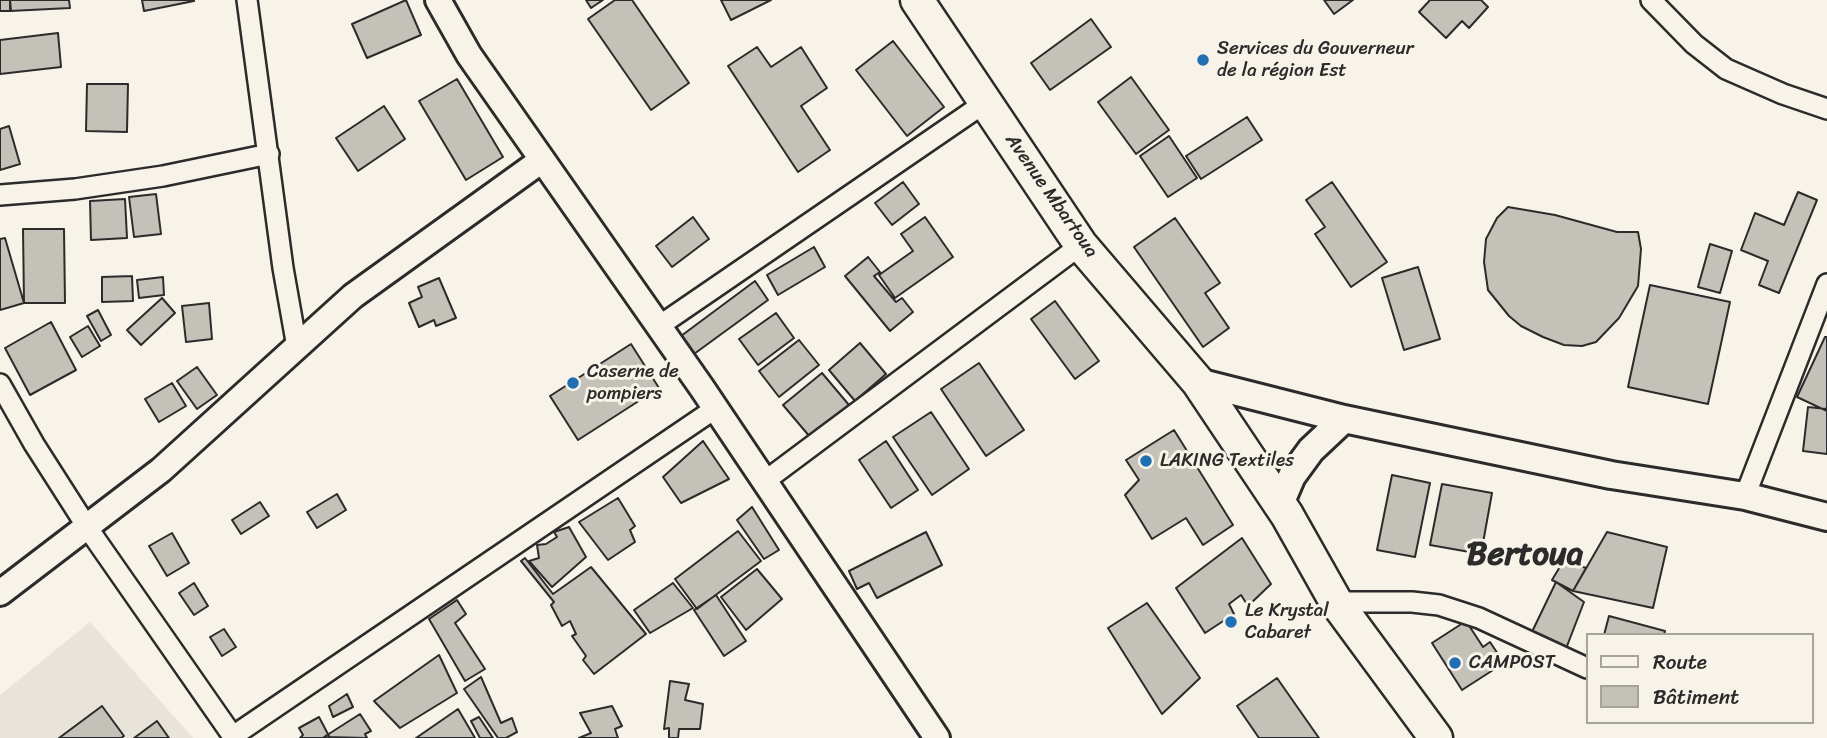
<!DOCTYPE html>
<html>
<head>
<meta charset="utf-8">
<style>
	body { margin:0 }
	#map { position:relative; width:1827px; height:738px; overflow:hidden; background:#f7f3e8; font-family:Sriracha,sans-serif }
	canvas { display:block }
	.legend { position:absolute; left:1586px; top:633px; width:228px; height:91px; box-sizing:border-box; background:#f7f3e8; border:2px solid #a5a39c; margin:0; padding:9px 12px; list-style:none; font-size:21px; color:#2b2b2b }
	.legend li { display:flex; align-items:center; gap:14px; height:35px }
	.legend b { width:35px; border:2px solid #a5a39c }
</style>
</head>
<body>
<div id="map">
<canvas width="1827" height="738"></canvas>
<ul class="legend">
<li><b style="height:9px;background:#f7f3e8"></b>Route</li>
<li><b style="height:19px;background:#c4c1b9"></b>Bâtiment</li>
</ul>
</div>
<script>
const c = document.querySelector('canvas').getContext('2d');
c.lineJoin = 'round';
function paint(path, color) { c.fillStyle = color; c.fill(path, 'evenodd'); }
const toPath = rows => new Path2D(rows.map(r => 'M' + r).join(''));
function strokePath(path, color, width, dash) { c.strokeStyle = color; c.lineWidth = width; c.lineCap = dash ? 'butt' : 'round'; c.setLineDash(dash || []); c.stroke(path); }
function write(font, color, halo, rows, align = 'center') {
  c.font = font + ' Sriracha,sans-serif'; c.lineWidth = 6; c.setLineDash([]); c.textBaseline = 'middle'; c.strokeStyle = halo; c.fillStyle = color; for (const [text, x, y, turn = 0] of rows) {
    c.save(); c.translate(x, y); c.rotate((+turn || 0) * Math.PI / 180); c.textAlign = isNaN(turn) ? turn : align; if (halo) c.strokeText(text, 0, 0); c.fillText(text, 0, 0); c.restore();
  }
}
const built = toPath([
	[90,622,193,738,0,738,0,695]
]);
const building = toPath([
	[0,0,10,0,11,11,0,11,0,0],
	[10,0,69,0,70,8,10,11,10,0],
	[142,0,194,0,194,1,144,11,142,0],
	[406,0,421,35,367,58,352,24,406,0],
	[586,0,603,0,591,8,586,0],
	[615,0,632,0,689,83,651,110,588,19,615,0],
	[721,0,771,0,731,20,721,0],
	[1324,0,1353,0,1334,14,1324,0],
	[1430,0,1481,0,1488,7,1469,28,1462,21,1446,38,1419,12,1430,0],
	[1091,19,1111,47,1050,90,1031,63,1091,19],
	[58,33,61,67,0,74,0,40,58,33],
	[893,41,944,107,907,136,856,70,893,41],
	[757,47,771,67,801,47,827,88,801,106,830,150,798,172,728,66,757,47],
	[1131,77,1169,130,1136,154,1098,102,1131,77],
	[457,79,503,157,466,180,419,101,457,79],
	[87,84,128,84,127,132,86,131,87,84],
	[384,106,405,139,358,171,336,138,384,106],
	[1247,117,1262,140,1201,179,1186,156,1247,117],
	[9,126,20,164,0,170,0,129,9,126],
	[1169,136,1197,178,1168,197,1140,156,1169,136],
	[903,182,919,204,892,225,875,203,903,182],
	[1332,182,1387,262,1351,287,1315,234,1325,227,1306,200,1332,182],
	[1798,192,1817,200,1779,293,1759,285,1768,261,1741,250,1755,213,1784,225,1798,192],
	[156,194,161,234,134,237,129,197,156,194],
	[125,199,127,238,91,240,90,201,125,199],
	[1508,207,1555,215,1617,232,1638,232,1641,249,1638,286,1619,318,1596,342,1582,346,1564,345,1543,337,1521,326,1509,316,1488,290,1484,262,1486,239,1497,218,1508,207],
	[693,217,709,239,672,267,656,246,693,217],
	[925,217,953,257,895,298,879,275,913,251,901,234,925,217],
	[1175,218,1220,283,1205,293,1229,328,1203,347,1134,247,1175,218],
	[23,229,64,229,65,303,24,303,23,229],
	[5,238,24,303,0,310,0,239,5,238],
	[1710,244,1732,251,1720,293,1698,287,1710,244],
	[814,247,825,267,778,295,767,275,814,247],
	[868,257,880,272,874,276,896,302,902,298,913,312,890,331,845,276,868,257],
	[1418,267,1440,339,1404,350,1382,278,1418,267],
	[132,276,133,301,102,302,102,277,132,276],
	[163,277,164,295,139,298,137,280,163,277],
	[439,278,456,318,436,326,434,320,419,327,409,303,422,297,418,287,439,278],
	[755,281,768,300,694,354,681,336,755,281],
	[1650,285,1730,302,1708,404,1628,387,1650,285],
	[162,298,175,313,141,345,127,330,162,298],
	[1055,301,1099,361,1075,379,1031,319,1055,301],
	[209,303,212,339,186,342,182,306,209,303],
	[98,310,111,335,101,341,87,316,98,310],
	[776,313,794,338,758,365,739,339,776,313],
	[51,322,76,370,30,395,5,348,51,322],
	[88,326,100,346,82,357,70,337,88,326],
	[1825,337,1827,337,1827,411,1797,397,1825,337],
	[799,340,819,365,779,397,759,371,799,340],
	[860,343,886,374,855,401,829,370,860,343],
	[631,344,659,388,578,440,550,396,631,344],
	[979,363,1024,430,986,456,941,389,979,363],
	[197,367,217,395,197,409,177,381,197,367],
	[822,373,849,405,810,437,783,405,822,373],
	[172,383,186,406,159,422,145,399,172,383],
	[1808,407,1827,409,1827,454,1803,451,1808,407],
	[931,412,969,469,932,495,893,437,931,412],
	[1174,430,1233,525,1203,545,1186,518,1152,539,1125,495,1139,480,1126,460,1174,430],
	[703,441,729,479,681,503,663,477,703,441],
	[886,441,918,490,891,508,859,460,886,441],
	[1392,475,1430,483,1415,557,1377,550,1392,475],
	[1442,484,1492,493,1481,554,1430,545,1442,484],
	[337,494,346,510,317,528,307,512,337,494],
	[618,498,635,526,630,530,635,542,608,560,579,522,618,498],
	[260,502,269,516,241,534,232,520,260,502],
	[752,507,779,550,764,559,737,520,752,507],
	[569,527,586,557,552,587,529,561,539,558,537,545,546,544,557,537,554,532,569,527],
	[738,531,761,561,697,609,675,579,738,531],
	[926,532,942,565,877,598,869,583,857,589,849,571,926,532],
	[1607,532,1667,547,1653,608,1573,591,1607,532],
	[172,533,189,563,167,576,149,546,172,533],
	[1242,538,1271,584,1248,606,1241,595,1229,604,1234,614,1205,633,1176,588,1242,538],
	[525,558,553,594,591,567,646,634,594,674,583,660,586,656,572,636,576,634,570,621,562,626,551,605,554,602,521,561,525,558],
	[1564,560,1586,568,1573,591,1552,580,1564,560],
	[757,569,782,599,746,630,721,597,757,569],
	[1556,582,1584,602,1562,659,1530,636,1556,582],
	[194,583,208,606,194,615,179,593,194,583],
	[673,583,693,608,650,633,634,610,673,583],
	[716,595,746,641,724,656,694,610,716,595],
	[457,600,466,614,455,623,485,669,465,681,429,619,457,600],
	[1147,603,1200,678,1162,714,1108,628,1147,603],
	[1609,616,1665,631,1664,635,1604,635,1609,616],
	[1466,621,1483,647,1490,642,1504,663,1462,690,1432,643,1466,621],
	[224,629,236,647,222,656,210,637,224,629],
	[439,655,457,693,400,728,374,701,439,655],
	[481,677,501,723,512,718,517,732,506,738,498,738,464,689,481,677],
	[1277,678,1319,738,1259,738,1237,706,1277,678],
	[670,681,689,684,685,700,703,704,700,729,679,729,678,738,669,738,669,728,664,729,670,681],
	[347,694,353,707,333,717,329,706,347,694],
	[102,706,124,736,121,738,59,738,102,706],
	[612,706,622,726,615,729,618,738,579,738,591,733,580,713,612,706],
	[458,709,475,738,416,738,458,709],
	[360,714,371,731,365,734,367,738,324,737,360,714],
	[319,717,330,738,300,738,303,735,299,728,319,717],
	[479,717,493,738,480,738,471,721,479,717],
	[157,721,169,738,134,738,157,721]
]);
const minor = toPath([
	[247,0,283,268,297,347],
	[1651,0,1694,44,1726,69,1783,94,1827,109],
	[0,195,75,189,163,176,269,154],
	[659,326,986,102],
	[0,384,34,444,87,527,234,738],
	[765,481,1081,245],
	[1745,496,1827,284],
	[1336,602,1412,602,1439,605,1479,618,1587,668],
	[233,736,716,408]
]);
const tertiary = toPath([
	[438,0,469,55,702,388,937,738],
	[0,593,161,470,353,296,542,160]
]);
const secondary = toPath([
	[1198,382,1344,419,1611,475,1745,496,1827,517],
	[1287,515,1280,504,1292,476,1311,450,1344,419]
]);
const trunk = toPath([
	[917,0,1081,245,1198,382,1287,515,1336,602,1436,738]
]);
const markers = [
	[1203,60,7,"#1f6fb2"],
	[573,383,7,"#1f6fb2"],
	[1146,461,7,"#1f6fb2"],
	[1231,622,7,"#1f6fb2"],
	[1455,663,7,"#1f6fb2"]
];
const poiNames = [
	["Services du Gouverneur",1217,49],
	["de la région Est",1217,71],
	["Caserne de",587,372],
	["pompiers",587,394],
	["LAKING Textiles",1160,461],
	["Le Krystal",1245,611],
	["Cabaret",1245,633],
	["CAMPOST",1469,663]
];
const streetNames = [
	["Avenue Mbartoua",1051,196,55]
];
const townNames = [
	["Bertoua",1525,556]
];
paint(built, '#e8e4da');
paint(building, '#c4c1b9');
strokePath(building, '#2b2b2b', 2);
strokePath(minor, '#2b2b2b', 24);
strokePath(tertiary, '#2b2b2b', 30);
strokePath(secondary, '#2b2b2b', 32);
strokePath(trunk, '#2b2b2b', 37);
strokePath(minor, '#f7f3e8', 19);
strokePath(tertiary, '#f7f3e8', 24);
strokePath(secondary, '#f7f3e8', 26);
strokePath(trunk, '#f7f3e8', 32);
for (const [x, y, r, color] of markers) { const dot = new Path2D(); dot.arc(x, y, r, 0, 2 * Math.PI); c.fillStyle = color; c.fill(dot); strokePath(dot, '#f7f3e8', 2.5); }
write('19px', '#2b2b2b', '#f7f3e8', poiNames, 'left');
write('19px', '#2b2b2b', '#f7f3e8', streetNames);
write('bold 33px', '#2b2b2b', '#f7f3e8', townNames);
</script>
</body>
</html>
